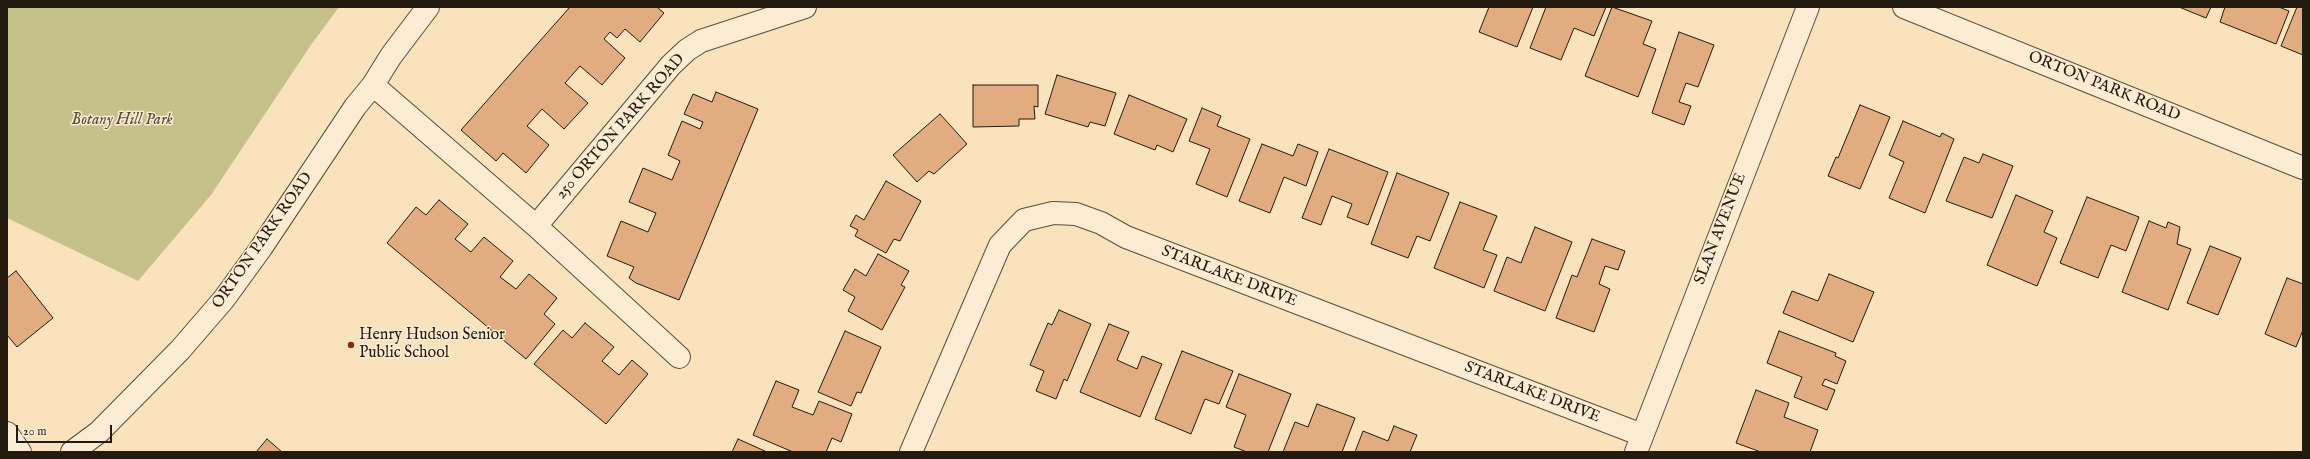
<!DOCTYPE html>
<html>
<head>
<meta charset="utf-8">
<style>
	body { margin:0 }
	#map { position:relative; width:2310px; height:459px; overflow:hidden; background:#fae2bc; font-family:"IM FELL English",serif }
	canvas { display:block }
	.frame { position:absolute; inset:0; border:8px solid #241b10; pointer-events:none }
	.scale { position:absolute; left:16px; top:425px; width:96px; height:18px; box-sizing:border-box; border:2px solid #241b10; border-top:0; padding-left:5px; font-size:12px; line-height:14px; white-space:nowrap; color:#241b10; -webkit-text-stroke:3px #fcecd3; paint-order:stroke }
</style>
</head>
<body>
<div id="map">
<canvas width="2310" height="459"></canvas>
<div class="frame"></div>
<div class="scale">20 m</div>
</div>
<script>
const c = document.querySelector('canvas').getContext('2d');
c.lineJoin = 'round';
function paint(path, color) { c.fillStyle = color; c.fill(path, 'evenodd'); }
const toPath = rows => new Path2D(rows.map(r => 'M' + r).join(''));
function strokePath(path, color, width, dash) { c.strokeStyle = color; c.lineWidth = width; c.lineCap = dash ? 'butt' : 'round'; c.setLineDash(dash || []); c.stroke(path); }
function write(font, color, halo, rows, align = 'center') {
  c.font = font + ' "IM FELL English",serif'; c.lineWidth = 3; c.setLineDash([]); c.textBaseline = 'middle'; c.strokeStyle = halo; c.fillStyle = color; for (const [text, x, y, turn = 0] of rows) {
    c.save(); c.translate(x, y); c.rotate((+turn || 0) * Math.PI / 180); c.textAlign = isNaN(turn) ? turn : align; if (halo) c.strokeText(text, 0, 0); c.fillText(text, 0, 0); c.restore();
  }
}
const green = toPath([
	[7,7,339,7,311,45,211,195,138,281,7,218]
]);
const building = toPath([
	[570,7,657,7,664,13,640,42,625,29,617,38,610,32,604,39,625,58,602,85,580,66,565,83,588,103,564,129,542,109,527,126,549,145,526,173,503,153,496,161,461,130,570,7],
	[1489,7,1533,7,1517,47,1479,32,1489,7],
	[1546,7,1606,7,1594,36,1574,28,1561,60,1530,48,1546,7],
	[1612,7,1652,21,1643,44,1656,49,1638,97,1585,76,1612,7],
	[2179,7,2211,7,2206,18,2179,7],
	[2225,7,2279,7,2289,11,2276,44,2220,22,2225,7],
	[2297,7,2303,7,2303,55,2281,46,2297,7],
	[1679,32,1714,45,1698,87,1686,83,1679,102,1691,106,1684,125,1652,113,1679,32],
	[1057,75,1116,93,1105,126,1090,122,1088,127,1045,114,1057,75],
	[973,85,1038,85,1038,107,1034,106,1035,119,1019,119,1019,126,973,127,973,85],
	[716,92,758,109,679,300,636,283,629,278,634,267,607,256,621,221,648,232,656,213,629,202,643,168,672,180,680,161,668,155,682,121,700,129,703,122,684,114,693,94,712,102,716,92],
	[1129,95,1187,119,1173,152,1157,145,1155,150,1114,134,1129,95],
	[1860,105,1890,117,1860,189,1828,176,1836,157,1838,158,1860,105],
	[1202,108,1221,116,1217,126,1250,139,1227,197,1196,184,1210,149,1189,141,1202,108],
	[940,114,967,144,934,174,929,171,917,182,893,155,940,114],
	[1903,121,1940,137,1942,133,1954,139,1925,213,1889,198,1904,162,1889,155,1903,121],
	[1262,144,1293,156,1298,144,1318,152,1306,186,1284,177,1270,213,1239,201,1262,144],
	[1329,149,1388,172,1368,225,1347,217,1352,204,1332,196,1321,225,1302,218,1329,149],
	[1983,154,2013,166,1992,218,1946,201,1964,157,1979,163,1983,154],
	[1397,173,1449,193,1430,241,1417,236,1408,258,1371,244,1397,173],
	[886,181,921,201,900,241,894,239,886,253,855,236,858,230,850,226,856,215,864,220,886,181],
	[2016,195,2053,211,2044,232,2057,238,2037,286,1987,265,2016,195],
	[2087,197,2139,217,2126,251,2111,245,2098,278,2060,263,2087,197],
	[439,200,468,224,455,239,471,252,484,237,513,261,500,277,516,289,529,274,557,298,544,314,555,324,526,359,387,243,416,207,426,215,439,200],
	[1460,202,1497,216,1483,250,1497,255,1484,288,1434,268,1460,202],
	[2149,221,2166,228,2168,222,2180,227,2177,244,2191,249,2168,310,2122,292,2149,221],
	[1535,227,1572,242,1545,311,1494,291,1507,257,1521,263,1535,227],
	[1592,239,1625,251,1618,270,1605,266,1599,284,1610,289,1594,332,1556,318,1572,275,1577,277,1592,239],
	[2210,246,2241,258,2218,315,2187,303,2210,246],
	[878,254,909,271,901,285,905,287,882,330,848,311,855,297,843,290,855,269,866,276,878,254],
	[16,271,53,318,17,347,7,335,7,278,16,271],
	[1829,274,1874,292,1853,342,1783,313,1792,291,1818,301,1829,274],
	[2287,278,2303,284,2303,330,2296,347,2265,334,2287,278],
	[1059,310,1091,324,1067,381,1064,379,1056,399,1036,391,1044,371,1030,365,1048,323,1052,325,1059,310],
	[585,323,614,347,602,361,619,375,632,360,648,374,606,424,534,364,563,330,572,338,585,323],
	[1109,324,1129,332,1117,360,1137,369,1142,356,1162,364,1140,417,1080,392,1109,324],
	[845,331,881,347,861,393,857,392,851,406,818,392,845,331],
	[1779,331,1836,353,1835,356,1846,361,1837,384,1825,379,1822,385,1835,390,1827,410,1794,397,1802,377,1767,363,1779,331],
	[1182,351,1233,371,1219,404,1205,399,1191,434,1155,419,1182,351],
	[1239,374,1291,394,1268,452,1247,452,1234,447,1246,415,1226,407,1239,374],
	[776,381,799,390,792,407,813,415,819,401,852,414,841,442,832,438,826,452,793,452,753,435,776,381],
	[1756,390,1789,403,1784,417,1818,430,1810,452,1761,452,1736,443,1756,390],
	[1317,404,1355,418,1342,452,1283,452,1295,422,1308,427,1317,404],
	[1394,426,1417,435,1410,452,1355,452,1363,431,1388,441,1394,426],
	[267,439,282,452,256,452,267,439],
	[738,439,767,452,732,452,738,439]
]);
const minor = toPath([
	[1904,7,2303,168],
	[373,85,536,226,679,357],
	[536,226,671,65,687,50,701,41,805,7],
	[7,433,20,452],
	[72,452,99,432,180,350,224,299,261,248,355,107,373,85,391,56,428,7],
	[911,452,1000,245,1024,220,1053,213,1076,214,1101,223,1126,237,1642,435],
	[1636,452,1808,7]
]);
const markers = [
	[351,345,4,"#8f2418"]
];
const streetNames = [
	["ORTON PARK ROAD",2104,87,22],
	["250 ORTON PARK ROAD",621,127,-49],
	["SLAN AVENUE",1721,229,-69],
	["ORTON PARK ROAD",263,241,-55],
	["STARLAKE DRIVE",1229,277,21],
	["STARLAKE DRIVE",1532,393,21]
];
const parkNames = [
	["Botany Hill Park",122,121]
];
const poiNames = [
	["Henry Hudson Senior",359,336],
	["Public School",359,354]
];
paint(green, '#c6c08b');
paint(building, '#e1ac80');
strokePath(building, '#241b10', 1);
strokePath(minor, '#5a4d3b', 24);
strokePath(minor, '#fcecd3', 22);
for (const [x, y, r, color] of markers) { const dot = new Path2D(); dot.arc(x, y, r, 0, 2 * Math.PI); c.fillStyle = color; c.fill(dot); strokePath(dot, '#fcecd3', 1.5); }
write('16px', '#241b10', '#fcecd3', streetNames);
write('italic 16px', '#554d35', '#fcecd3', parkNames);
write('16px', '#241b10', '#fcecd3', poiNames, 'left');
</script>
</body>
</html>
